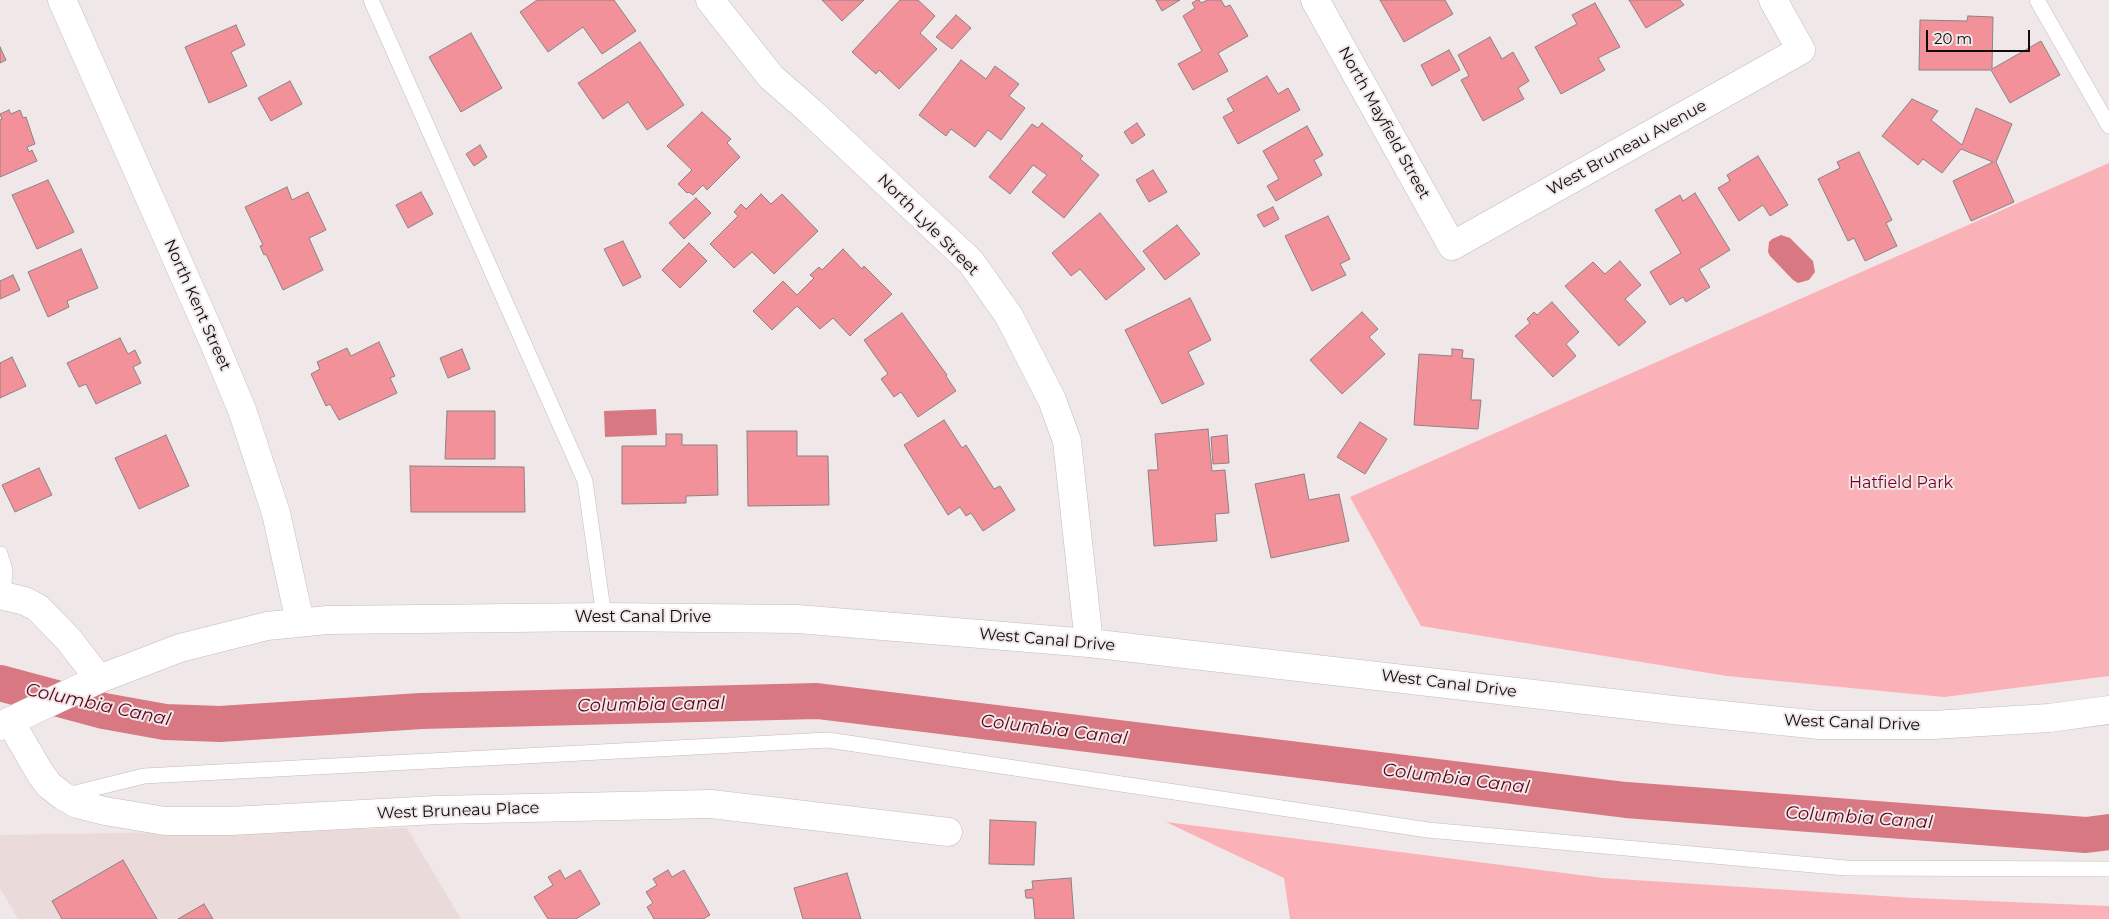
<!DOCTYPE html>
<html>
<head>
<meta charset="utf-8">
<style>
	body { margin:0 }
	#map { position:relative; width:2109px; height:919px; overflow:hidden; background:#f0e8e8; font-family:Montserrat,sans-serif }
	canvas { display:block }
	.scale { position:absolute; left:1926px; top:30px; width:104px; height:22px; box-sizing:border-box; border:2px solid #0f0c0c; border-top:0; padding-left:6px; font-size:15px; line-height:18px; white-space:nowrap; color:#0f0c0c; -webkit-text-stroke:4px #f0e8e8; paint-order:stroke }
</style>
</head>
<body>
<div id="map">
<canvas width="2109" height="919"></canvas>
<div class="scale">20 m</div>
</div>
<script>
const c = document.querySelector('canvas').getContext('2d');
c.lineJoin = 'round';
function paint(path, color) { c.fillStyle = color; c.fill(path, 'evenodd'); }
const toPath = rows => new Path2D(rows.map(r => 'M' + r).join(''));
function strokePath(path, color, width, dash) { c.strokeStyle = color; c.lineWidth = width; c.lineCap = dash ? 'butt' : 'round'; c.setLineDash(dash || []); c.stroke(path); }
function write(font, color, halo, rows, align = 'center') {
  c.font = font + ' Montserrat,sans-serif'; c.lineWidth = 4; c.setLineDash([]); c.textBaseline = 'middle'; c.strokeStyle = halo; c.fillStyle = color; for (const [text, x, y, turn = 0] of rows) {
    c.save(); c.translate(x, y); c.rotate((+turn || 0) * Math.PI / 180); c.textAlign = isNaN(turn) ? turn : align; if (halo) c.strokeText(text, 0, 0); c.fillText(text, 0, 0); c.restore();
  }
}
const built = toPath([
	[407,828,461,919,18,919,0,888,0,835]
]);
const green = toPath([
	[2109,163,2109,676,1944,697,1727,676,1421,626,1350,497],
	[1166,822,1603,878,1914,898,2109,906,2109,919,1290,919,1284,878]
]);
const water = toPath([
	[1781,235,1790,238,1813,261,1815,272,1809,280,1798,283,1793,280,1770,256,1768,252,1769,242,1772,239],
	[656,409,657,435,605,437,604,411]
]);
const canal = toPath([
	[0,683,104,711,165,722,220,724,421,711,817,701,1626,800,2086,835,2109,832]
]);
const building = toPath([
	[537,0,614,0,636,31,602,54,583,27,548,52,520,12,537,0],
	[822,0,864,0,842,21,822,0],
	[900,0,918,0,935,16,920,33,937,49,899,89,879,70,876,74,852,52,900,0],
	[1156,0,1180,0,1162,11,1156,0],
	[1197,0,1199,0,1201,3,1208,0,1221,0,1225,7,1230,5,1248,36,1218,53,1228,71,1193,90,1178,64,1202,51,1183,16,1195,8,1192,3,1197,0],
	[1380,0,1445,0,1453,14,1404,42,1380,0],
	[1629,0,1680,0,1684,5,1646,28,1629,0],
	[1595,3,1620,47,1598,58,1605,70,1561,94,1535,47,1577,24,1572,15,1595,3],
	[956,15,971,28,952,49,936,37,956,15],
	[1968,16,1993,17,1992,69,2041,41,2060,75,2010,103,1991,70,1919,70,1920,20,1967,21,1968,16],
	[236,25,245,45,231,52,247,86,209,103,185,47,236,25],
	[471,33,502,88,461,112,429,57,471,33],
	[1490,37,1502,59,1513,52,1529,81,1518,88,1524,99,1483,121,1461,80,1469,76,1458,55,1490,37],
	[640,42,684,105,647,130,628,102,603,119,578,83,640,42],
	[0,47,6,60,0,63,0,47],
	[1449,50,1460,70,1432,86,1421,65,1449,50],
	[961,60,986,79,995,66,1019,84,1009,96,1025,108,1001,140,988,130,975,147,951,129,946,136,919,115,961,60],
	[1267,76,1278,94,1288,88,1300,110,1238,144,1223,117,1234,111,1227,99,1267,76],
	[290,81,302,104,271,121,258,98,290,81],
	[1912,99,1938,111,1931,120,1962,145,1976,108,2012,124,1996,162,2014,202,1971,221,1953,181,1993,162,1961,149,1942,173,1923,159,1918,165,1882,136,1912,99],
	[9,110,11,114,20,110,23,118,26,117,35,144,27,147,29,152,32,150,37,161,0,177,0,120,2,119,0,114,9,110],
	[702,112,731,139,727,143,740,157,707,190,703,185,693,195,689,192,687,193,678,184,692,170,667,146,702,112],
	[1042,123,1083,156,1080,159,1099,175,1064,218,1032,192,1047,175,1033,165,1010,194,989,177,1032,124,1038,128,1042,123],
	[1137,123,1145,135,1132,144,1124,132,1137,123],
	[1307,126,1323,155,1314,160,1322,175,1276,201,1267,186,1279,179,1263,151,1307,126],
	[480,145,487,157,474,166,466,154,480,145],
	[1859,152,1892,220,1886,223,1897,246,1865,261,1854,238,1848,241,1818,179,1840,168,1837,162,1859,152],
	[1758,156,1788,205,1770,216,1763,205,1739,221,1718,188,1730,181,1727,175,1758,156],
	[1153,170,1167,192,1149,202,1136,180,1153,170],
	[48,180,74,232,37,249,12,195,48,180],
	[287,187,292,200,308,192,326,230,309,238,323,270,283,290,266,254,264,255,260,246,263,245,245,207,287,187],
	[421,192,433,214,408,228,396,205,421,192],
	[1695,193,1730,250,1699,269,1710,287,1686,302,1683,297,1670,305,1650,272,1681,253,1655,210,1680,195,1683,201,1695,193],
	[761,194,771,204,782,194,818,231,774,274,752,252,734,268,710,244,738,216,734,212,741,204,746,209,761,194],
	[696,198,711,213,684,239,669,223,696,198],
	[1273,207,1279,219,1264,227,1257,215,1273,207],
	[1100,213,1145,269,1106,300,1080,269,1071,276,1052,253,1100,213],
	[1328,216,1350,259,1340,264,1346,275,1312,291,1285,236,1328,216],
	[1177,225,1200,254,1165,280,1143,251,1177,225],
	[623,241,641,277,623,286,604,249,623,241],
	[689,243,707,261,680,288,662,270,689,243],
	[81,249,98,288,67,301,69,307,48,317,28,272,81,249],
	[843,249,862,269,864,266,892,294,850,336,833,318,820,329,797,306,772,330,753,311,783,281,797,295,814,278,810,275,819,267,822,270,843,249],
	[1620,261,1641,285,1625,299,1646,322,1619,346,1565,286,1593,262,1605,274,1620,261],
	[13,275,20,290,0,299,0,281,13,275],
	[1190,298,1211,340,1188,352,1204,384,1162,404,1125,330,1190,298],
	[1552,302,1579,332,1566,344,1576,356,1553,377,1515,336,1530,323,1527,319,1534,312,1537,315,1552,302],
	[1362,312,1378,329,1369,337,1385,354,1342,394,1310,360,1362,312],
	[902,313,947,375,946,376,956,391,918,417,901,392,894,397,881,379,888,374,864,340,902,313],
	[120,338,128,354,135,350,141,363,133,367,141,383,96,404,86,384,79,387,67,363,120,338],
	[379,342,395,376,390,378,397,393,339,420,330,404,326,406,311,374,320,369,317,362,347,348,351,356,379,342],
	[462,349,470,369,448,378,440,358,462,349],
	[1452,349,1463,350,1462,358,1474,359,1471,400,1481,400,1478,429,1414,425,1419,354,1452,356,1452,349],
	[12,357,26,386,0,398,0,363,12,357],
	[447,411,495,411,495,459,445,459,447,411],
	[944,420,962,448,966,445,994,489,1000,486,1015,510,983,531,971,513,966,516,960,507,948,515,904,445,944,420],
	[1360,422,1387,439,1365,474,1337,457,1360,422],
	[1208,429,1212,471,1225,470,1229,513,1215,514,1217,541,1154,546,1148,470,1158,470,1155,434,1208,429],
	[747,431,797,431,797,456,828,456,829,505,748,506,747,431],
	[666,434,682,434,682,445,717,445,718,495,686,496,686,503,622,504,622,446,666,446,666,434],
	[166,435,189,486,139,509,115,458,166,435],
	[1227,435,1229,463,1213,464,1211,437,1227,435],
	[410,466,524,467,525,512,411,512,410,466],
	[39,468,52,495,15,512,2,485,39,468],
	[1304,474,1309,500,1339,494,1349,541,1271,558,1255,484,1304,474],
	[990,820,1036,822,1034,865,989,864,990,820],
	[123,860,157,919,62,919,52,901,123,860],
	[560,870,565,879,580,870,600,904,576,919,548,919,534,897,553,885,548,877,560,870],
	[668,870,672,877,684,870,710,915,703,919,654,919,647,907,653,903,646,892,657,885,653,879,668,870],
	[847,873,861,919,803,919,794,888,847,873],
	[1071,878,1074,919,1035,919,1033,898,1026,898,1025,890,1033,889,1032,881,1071,878],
	[204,904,213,919,178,919,204,904]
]);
const lane = toPath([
	[371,0,585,481,604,617],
	[2037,0,2109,126],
	[0,554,5,570,3,596],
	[63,796,144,776,828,740,1428,830,1846,868,2109,869]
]);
const street = toPath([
	[62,0,214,343,242,410,276,513,300,622],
	[710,0,771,77,810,111,971,262,1009,316,1052,400,1067,441,1089,643],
	[1315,0,1452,246,1801,50,1773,0],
	[0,595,25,601,38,608,69,640,99,679],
	[10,721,40,773,49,785,63,796,77,804,105,811,165,821,231,821,437,810,711,804,948,832]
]);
const secondary = toPath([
	[0,726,99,679,180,648,267,626,327,620,604,617,798,619,1089,643,1673,710,1820,725,1933,725,2049,718,2109,710]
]);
const streetNames = [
	["North Mayfield Street",1384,123,61],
	["West Bruneau Avenue",1627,148,-29],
	["North Lyle Street",928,225,45],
	["North Kent Street",197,305,66],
	["West Canal Drive",643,617],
	["West Canal Drive",1047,640,5],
	["West Canal Drive",1449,684,7],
	["West Canal Drive",1852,723,2],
	["West Bruneau Place",458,811,-2]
];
const parkNames = [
	["Hatfield Park",1901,483]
];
const waterNames = [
	["Columbia Canal",98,705,12],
	["Columbia Canal",651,705,-1],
	["Columbia Canal",1054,730,7],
	["Columbia Canal",1456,779,7],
	["Columbia Canal",1859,818,4]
];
paint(built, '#ebdada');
paint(green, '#fab1b7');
paint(water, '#d77882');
strokePath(canal, '#d77882', 36);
paint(building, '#f3919a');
strokePath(building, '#8a8283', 1);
strokePath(lane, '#c3bbbc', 16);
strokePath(street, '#c3bbbc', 29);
strokePath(secondary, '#c3bbbc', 29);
strokePath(lane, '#fff', 15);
strokePath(street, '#fff', 28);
strokePath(secondary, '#fff', 28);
write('16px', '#0f0c0c', '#f0e8e8', streetNames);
write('16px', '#7a0025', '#f0e8e8', parkNames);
write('italic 18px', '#5c021b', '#f0e8e8', waterNames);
</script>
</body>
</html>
